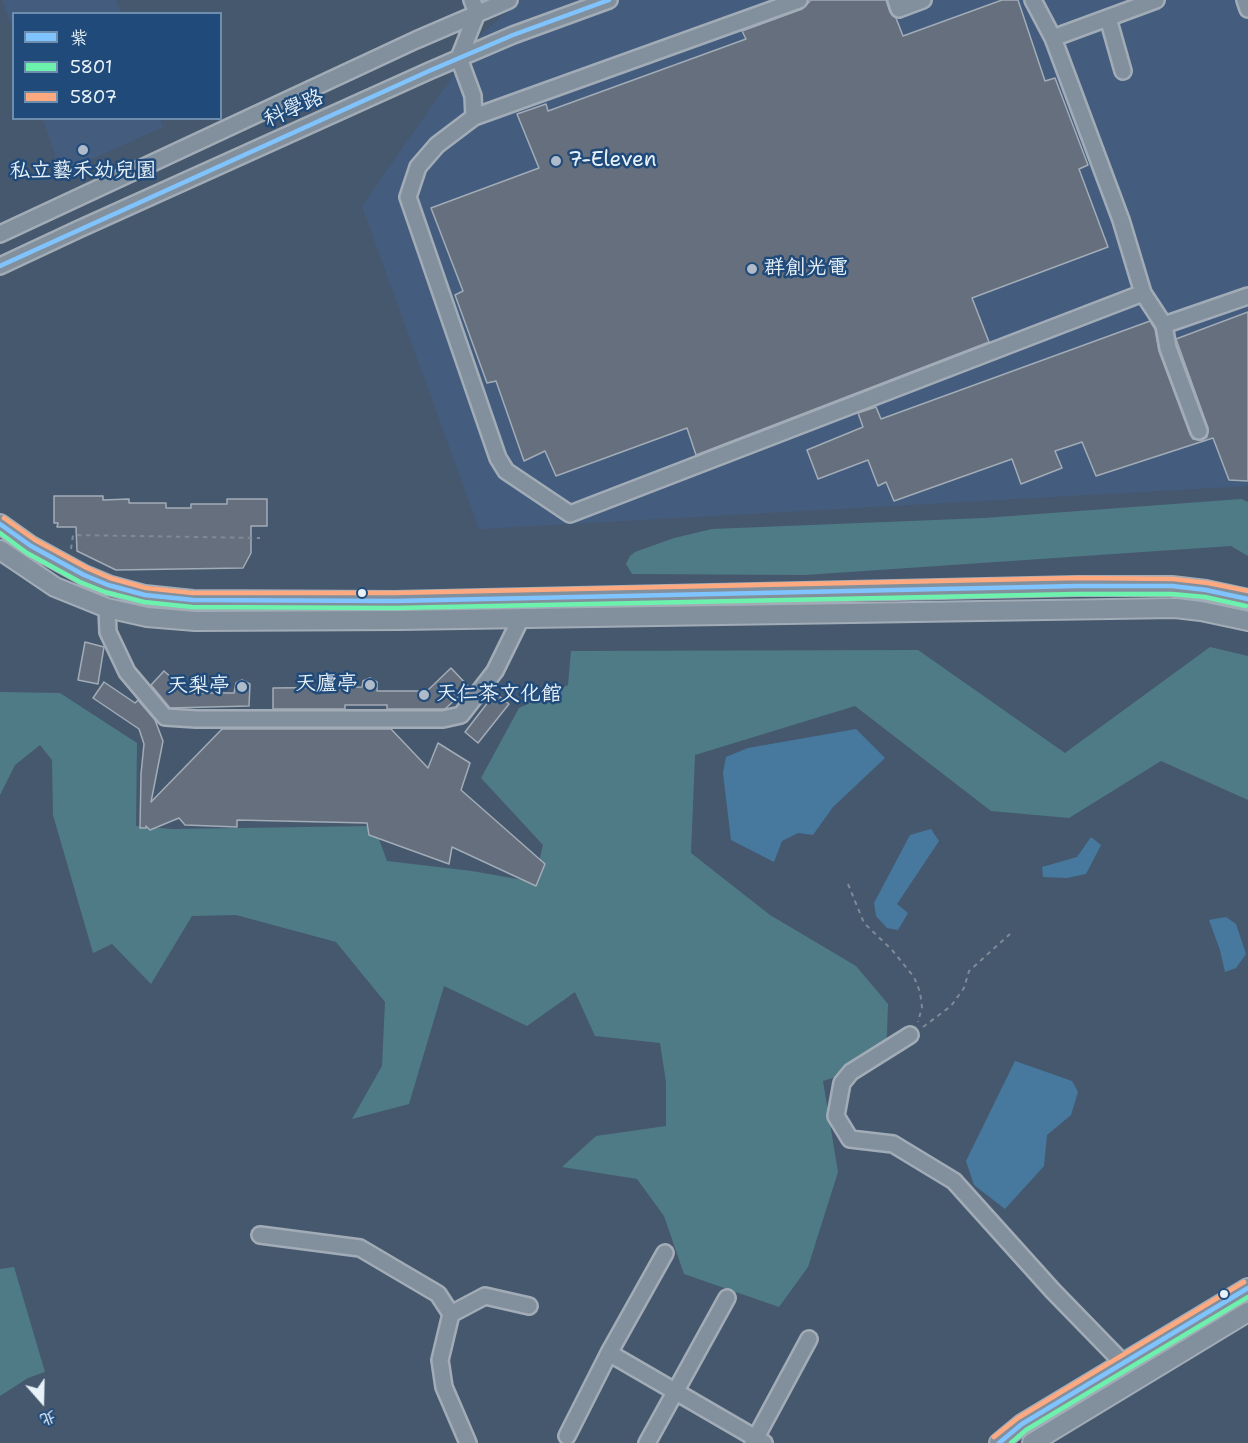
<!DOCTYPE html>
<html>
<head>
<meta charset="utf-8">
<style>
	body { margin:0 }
	#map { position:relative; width:1248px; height:1443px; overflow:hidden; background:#46586e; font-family:"Shantell Sans","LXGW WenKai TC",sans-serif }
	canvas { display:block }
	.legend { position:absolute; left:12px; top:12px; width:210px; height:108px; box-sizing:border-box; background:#1f4a7a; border:2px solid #6f8dac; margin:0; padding:8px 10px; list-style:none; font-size:18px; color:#e8f1f8 }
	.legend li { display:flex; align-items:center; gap:12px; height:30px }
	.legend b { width:30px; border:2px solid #6f8dac }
	.north { position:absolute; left:12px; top:1371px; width:60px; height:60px; -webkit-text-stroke:4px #1f4a7a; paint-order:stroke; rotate:160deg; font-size:16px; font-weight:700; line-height:24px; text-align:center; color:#e8f1f8 }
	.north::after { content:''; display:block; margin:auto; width:21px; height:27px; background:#e8f1f8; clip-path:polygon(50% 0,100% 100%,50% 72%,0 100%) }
</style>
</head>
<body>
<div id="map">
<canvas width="1248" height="1443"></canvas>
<ul class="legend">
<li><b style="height:8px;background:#80c4ff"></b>紫</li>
<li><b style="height:8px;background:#6df2ae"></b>5801</li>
<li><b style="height:8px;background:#ffa980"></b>5807</li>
</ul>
<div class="north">北</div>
</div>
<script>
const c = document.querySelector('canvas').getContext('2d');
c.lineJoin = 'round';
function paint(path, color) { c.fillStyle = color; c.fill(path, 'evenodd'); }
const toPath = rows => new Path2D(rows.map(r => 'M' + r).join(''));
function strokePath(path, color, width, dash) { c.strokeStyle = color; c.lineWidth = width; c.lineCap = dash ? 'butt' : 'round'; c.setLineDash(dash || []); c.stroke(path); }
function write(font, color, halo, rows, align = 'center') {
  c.font = font + ' "Shantell Sans","LXGW WenKai TC",sans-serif'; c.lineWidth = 5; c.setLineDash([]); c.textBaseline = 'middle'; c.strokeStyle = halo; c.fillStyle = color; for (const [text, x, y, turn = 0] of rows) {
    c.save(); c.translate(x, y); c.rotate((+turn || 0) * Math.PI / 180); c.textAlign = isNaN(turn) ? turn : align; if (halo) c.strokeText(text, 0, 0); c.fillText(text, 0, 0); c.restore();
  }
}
const built = toPath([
	[3,0,116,0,121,13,14,14,13,32],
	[521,0,1248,0,1248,486,479,529,362,206,483,33],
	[43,119,160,119,163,127,61,173]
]);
const green = toPath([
	[1241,499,1248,502,1248,556,1231,546,805,575,632,574,626,564,630,556,635,552,674,538,712,529,984,518],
	[1210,647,1248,656,1248,800,1161,761,1069,818,991,811,855,706,695,755,691,853,770,915,856,966,888,1004,886,1061,823,1081,838,1172,808,1267,779,1307,684,1274,664,1216,637,1179,562,1167,596,1136,666,1126,666,1082,660,1043,595,1036,575,992,527,1026,444,986,409,1104,352,1119,382,1066,385,1002,336,942,236,915,192,916,151,984,112,944,93,953,53,815,52,760,40,745,15,765,0,795,0,692,60,693,137,743,136,826,172,829,374,826,387,861,472,871,534,882,543,845,481,778,519,708,568,685,571,651,918,650,1065,753],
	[14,1267,45,1372,28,1378,0,1396,0,1269]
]);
const water = toPath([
	[856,729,885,758,833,807,813,835,798,833,782,841,774,862,731,840,723,773,726,757,748,748],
	[931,829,939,841,897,904,908,913,898,930,887,928,876,916,874,903,910,835],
	[1091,837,1101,845,1086,874,1067,878,1043,877,1042,867,1077,857],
	[1226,917,1236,924,1246,954,1236,968,1225,972,1220,950,1209,920],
	[1015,1061,1072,1081,1078,1092,1071,1115,1047,1135,1044,1166,1005,1209,974,1185,966,1161]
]);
const building = toPath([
	[811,0,886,0,890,12,896,18,903,36,1002,0,1018,0,1045,81,1055,78,1088,165,1079,169,1108,247,972,298,989,342,696,455,687,428,556,476,545,451,524,461,496,381,487,383,455,295,463,291,431,208,539,168,517,114,546,104,548,111,746,39,742,31,802,9,811,0],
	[1248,312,1248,481,1229,480,1213,438,1096,476,1082,442,1055,451,1062,468,1021,484,1012,459,894,501,886,482,878,486,868,460,818,479,807,450,863,427,858,413,876,407,881,419,1150,321,1155,329,1159,351,1190,434,1193,439,1202,440,1207,437,1208,428,1176,339,1248,312],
	[54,496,103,496,103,500,129,499,129,503,166,503,166,508,191,508,191,504,227,504,227,499,267,499,267,526,251,526,251,553,243,568,116,570,77,551,76,527,57,527,58,523,54,523,54,496],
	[85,642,104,647,98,684,78,680,85,642],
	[451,668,469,687,445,709,387,709,387,705,345,705,345,709,273,709,273,688,362,687,363,681,370,678,377,682,377,691,427,691,451,668],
	[164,671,189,693,234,693,236,683,242,680,250,684,249,706,170,708,151,685,164,671],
	[104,682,135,703,138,700,155,720,163,741,151,802,222,729,391,729,428,768,438,743,470,763,461,790,545,864,536,886,452,847,449,864,369,835,367,823,237,820,237,827,185,825,179,818,150,830,146,826,146,828,140,828,141,774,144,744,139,729,93,698,104,682],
	[495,693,509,704,478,743,465,732,495,693]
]);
const path = toPath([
	[71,549,73,535,260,538],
	[848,884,864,923,892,950,914,977,920,992,922,1007,918,1022],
	[923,1027,951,1006,964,988,969,971,1010,934]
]);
const minor = toPath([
	[472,0,477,13,459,58,473,96,474,117,437,145,418,167,408,197,498,458,506,471,570,514,1143,293],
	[896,0,899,9,923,0],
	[1033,0,1053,38,1121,220,1143,293,1164,325,1168,348,1199,431],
	[1245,0,1248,9],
	[1108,18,1123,71],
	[1053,38,1156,0],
	[474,117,799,0],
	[0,234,416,40,509,0],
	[0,266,79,229,429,71,513,35,609,0],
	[1164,325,1248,296],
	[107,608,108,632,127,672,165,717,196,719,443,719,461,715,495,671,521,618],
	[910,1035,851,1072,842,1083,836,1116,850,1139,893,1144,954,1181,1053,1291,1123,1363],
	[260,1235,360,1248,438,1294,451,1314,440,1360,444,1387,468,1443],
	[451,1314,485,1296,529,1306],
	[609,1353,764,1443],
	[567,1436,609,1353,665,1253],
	[647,1443,727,1298],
	[753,1443,809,1339]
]);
const major = toPath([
	[0,524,31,546,84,575,108,585,145,595,193,600,395,601,1077,586,1172,586,1206,590,1248,599],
	[0,550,55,587,107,608,147,617,195,621,399,620,1175,608,1201,611,1248,621],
	[999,1443,1022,1424,1248,1288],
	[1032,1443,1248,1312]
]);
const bus1 = toPath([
	[0,266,429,71,513,35,609,0],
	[0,524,31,546,84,575,108,585,145,595,193,600,395,601,1077,586,1172,586,1206,590,1248,599],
	[999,1443,1022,1424,1248,1288]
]);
const bus2 = toPath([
	[0,533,27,553,80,582,105,592,144,602,192,607,395,608,1077,594,1172,594,1205,597,1246,606],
	[1011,1443,1026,1430,1248,1297]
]);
const bus3 = toPath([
	[4,518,35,540,87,568,110,578,146,588,193,593,395,593,1077,578,1173,579,1208,583,1248,591],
	[994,1437,1018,1418,1244,1282]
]);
const markers = [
	[83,150,6,"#afbbc8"],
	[556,161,6,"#afbbc8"],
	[752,269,6,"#afbbc8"],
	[362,593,5,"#e8f1f8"],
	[370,685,6,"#afbbc8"],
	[242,687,6,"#afbbc8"],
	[424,695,6,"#afbbc8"],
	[1224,1294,5,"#e8f1f8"]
];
const streetNames = [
	["科學路",294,109,-24]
];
const poiNames = [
	["7-Eleven",568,161],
	["私立藝禾幼兒園",83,172,"center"],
	["群創光電",764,269],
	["天廬亭",358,685,"right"],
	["天梨亭",230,687,"right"],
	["天仁茶文化館",436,695]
];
paint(built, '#445d7f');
paint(green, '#4f7b87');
paint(water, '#47799f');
paint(building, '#666f7d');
strokePath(building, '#a2acb7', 1.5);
strokePath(minor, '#a2acb7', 20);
strokePath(major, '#a2acb7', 22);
strokePath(path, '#808a97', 2, [4.5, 4.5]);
strokePath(minor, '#828f9c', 15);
strokePath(major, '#828f9c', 18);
strokePath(bus1, '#80c4ff', 4.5);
strokePath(bus2, '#6df2ae', 4.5);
strokePath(bus3, '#ffa980', 4.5);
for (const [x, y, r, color] of markers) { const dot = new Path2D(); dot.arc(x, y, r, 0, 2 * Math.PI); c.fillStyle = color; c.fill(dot); strokePath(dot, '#1f4a7a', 2); }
write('21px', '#e8f1f8', '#1f4a7a', streetNames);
write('21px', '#e8f1f8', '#1f4a7a', poiNames, 'left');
</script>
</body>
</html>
